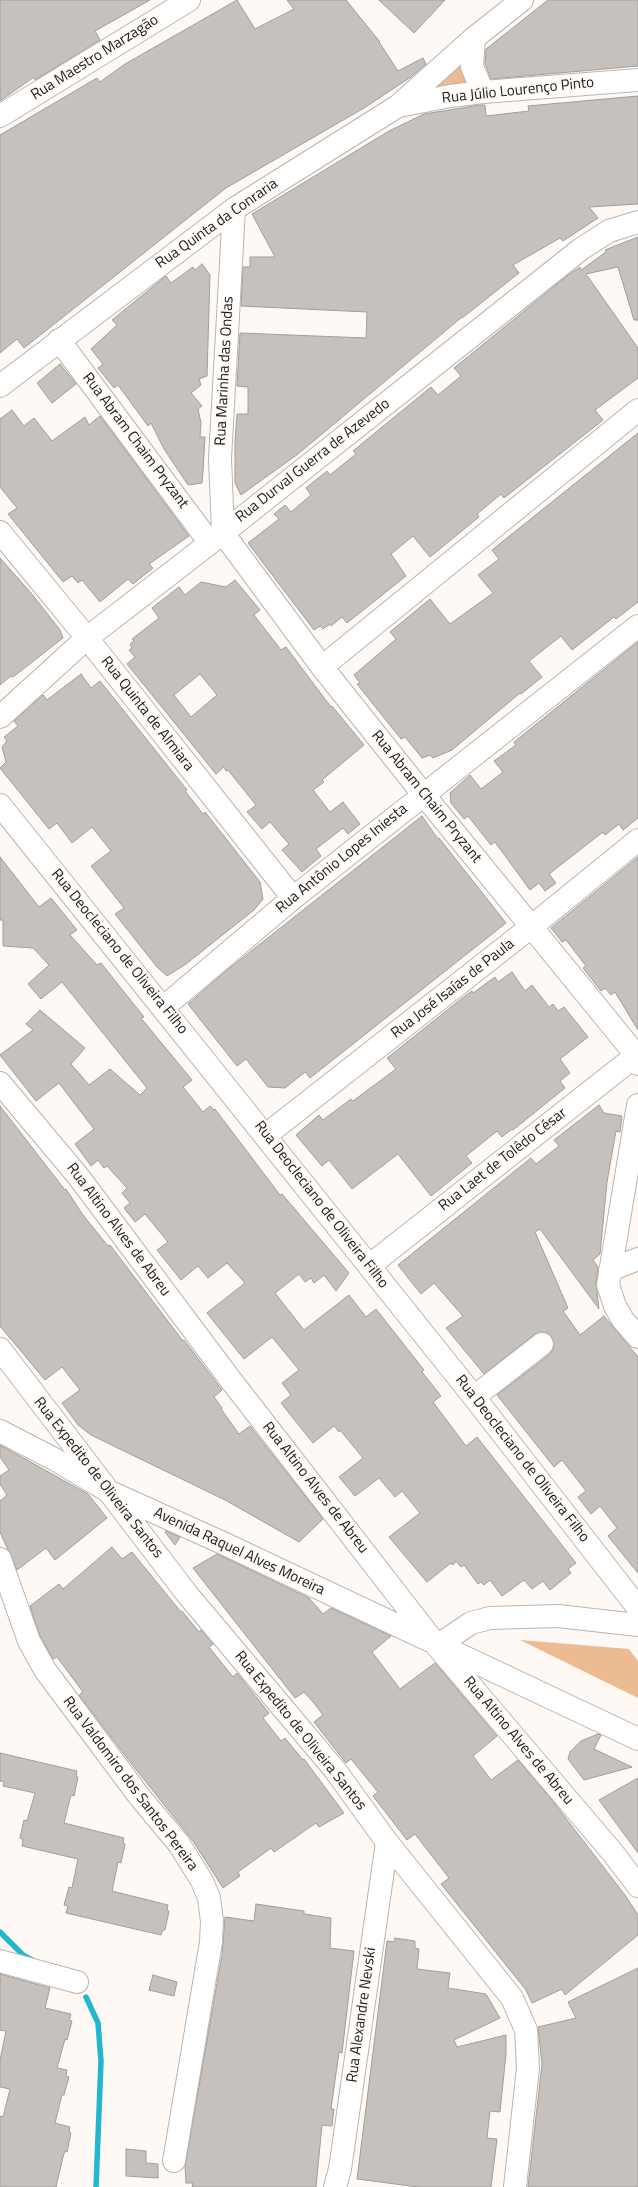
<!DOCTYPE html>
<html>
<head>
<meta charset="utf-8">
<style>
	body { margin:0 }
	canvas { display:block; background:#fef9f5 }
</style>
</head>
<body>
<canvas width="638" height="2187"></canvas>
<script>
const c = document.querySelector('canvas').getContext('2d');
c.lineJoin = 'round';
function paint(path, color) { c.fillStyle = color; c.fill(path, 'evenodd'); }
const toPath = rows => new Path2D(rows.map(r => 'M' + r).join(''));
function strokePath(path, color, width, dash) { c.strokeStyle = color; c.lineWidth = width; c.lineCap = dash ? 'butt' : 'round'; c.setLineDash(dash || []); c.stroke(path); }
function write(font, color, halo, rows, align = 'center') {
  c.font = font + ' "Titillium Web",sans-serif'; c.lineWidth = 3.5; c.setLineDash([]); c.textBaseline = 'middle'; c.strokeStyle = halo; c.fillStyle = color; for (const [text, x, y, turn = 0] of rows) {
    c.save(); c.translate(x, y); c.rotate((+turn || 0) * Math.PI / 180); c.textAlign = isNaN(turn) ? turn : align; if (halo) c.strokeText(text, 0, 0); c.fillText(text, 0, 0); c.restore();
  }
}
const green = toPath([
	[468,47,476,88,418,98],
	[520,1640,629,1649,638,1661,638,1698]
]);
const stream = toPath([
	[0,1932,23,1955,32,1960],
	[86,1997,98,2023,101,2061,96,2187]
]);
const building = toPath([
	[0,0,150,0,95,31,100,40,35,80,34,77,0,101,0,0],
	[237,0,255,29,294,9,287,0,346,0,380,42,379,42,398,71,423,58,426,64,411,77,364,108,226,188,24,348,17,339,0,353,0,135,97,78,100,82,125,64,237,0],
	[379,0,445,0,414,33,379,0],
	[548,0,638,0,638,66,491,79,485,64,486,49,548,0],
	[638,96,638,204,589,207,598,218,563,241,560,238,513,265,519,273,462,318,462,317,298,454,241,495,235,483,235,442,237,414,248,414,248,387,237,386,240,333,366,338,367,312,241,306,243,267,250,267,250,257,275,257,252,214,389,131,424,114,480,105,485,105,486,116,529,111,528,106,638,96],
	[638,237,638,320,634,320,618,267,586,274,638,348,638,378,595,410,603,420,504,498,501,494,477,514,479,517,430,557,413,536,391,554,406,576,347,623,342,617,331,626,330,624,323,629,320,626,314,630,248,543,279,519,274,514,285,505,291,512,311,495,306,488,327,471,330,475,356,454,353,451,431,387,438,395,461,376,454,368,567,276,580,267,581,270,606,252,605,250,638,237],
	[202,264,210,275,207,376,199,379,201,385,191,393,202,406,198,409,201,423,200,437,205,437,203,471,202,483,188,485,164,449,151,423,148,426,118,385,114,388,98,368,103,364,91,349,117,325,112,320,161,280,166,276,171,283,193,267,195,270,202,264],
	[60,364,76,384,52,403,37,383,60,364],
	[12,410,24,426,34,418,52,441,85,417,89,425,100,416,189,536,149,564,153,568,133,584,128,579,100,602,82,580,78,583,72,576,63,582,8,514,17,508,0,487,0,419,12,410],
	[638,433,638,602,616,619,614,617,572,650,561,636,529,661,542,677,521,694,520,693,452,750,433,758,430,755,422,758,405,737,401,739,357,684,360,683,354,675,396,639,390,632,430,599,450,624,493,593,478,575,499,559,492,550,638,433],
	[0,558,31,593,60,630,63,638,13,677,11,676,0,685,0,558],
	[235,580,260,610,254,615,281,650,286,647,331,707,332,706,364,745,322,780,324,782,313,790,330,812,343,802,360,824,348,834,343,828,316,849,321,856,302,872,282,850,289,844,270,822,262,829,247,812,256,805,228,770,226,771,224,767,216,774,127,664,135,657,129,650,132,648,130,644,134,641,132,639,159,618,152,608,179,587,185,595,201,582,226,587,235,580],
	[200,674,217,695,191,717,174,695,200,674],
	[638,642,638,818,623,830,619,824,605,835,603,832,549,874,556,883,545,891,539,883,530,890,495,842,491,845,468,816,464,819,451,803,450,793,470,775,481,789,503,772,494,761,516,745,514,742,638,642],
	[81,674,91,688,100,681,187,790,185,791,203,814,205,812,260,882,263,899,254,910,186,964,167,976,157,967,115,914,124,908,91,866,111,851,92,827,72,843,57,823,49,829,0,768,6,762,2,747,7,741,4,737,18,726,14,721,43,695,47,700,81,674],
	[422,816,438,839,439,838,506,923,310,1078,305,1072,285,1088,268,1087,246,1059,237,1066,188,1004,226,971,422,816],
	[0,857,39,907,51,898,77,930,70,935,97,965,101,963,144,1017,141,1018,192,1080,183,1087,203,1112,210,1106,214,1110,215,1109,280,1195,282,1194,349,1273,336,1291,324,1275,314,1283,311,1278,305,1282,299,1274,275,1293,304,1330,349,1295,366,1317,376,1309,424,1370,422,1372,441,1396,433,1402,466,1446,477,1437,576,1563,568,1569,571,1573,550,1590,543,1581,532,1589,524,1580,502,1596,490,1580,484,1585,481,1582,478,1584,464,1565,461,1567,456,1561,453,1565,451,1563,427,1582,389,1537,420,1513,402,1491,395,1497,379,1478,355,1496,339,1477,363,1458,340,1430,339,1432,334,1426,313,1443,281,1403,291,1395,282,1383,299,1370,272,1337,244,1359,207,1313,245,1283,227,1263,208,1278,198,1266,181,1280,157,1250,168,1242,145,1214,135,1222,124,1208,130,1203,122,1193,127,1188,107,1166,104,1168,98,1160,91,1166,75,1144,94,1129,59,1083,36,1101,0,1055,33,1030,26,1024,40,1010,85,1048,71,1064,89,1085,110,1069,140,1095,147,1088,62,982,41,999,28,984,49,965,33,948,3,946,3,920,0,920,0,857],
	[638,857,638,1030,615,992,611,995,605,988,601,991,583,968,586,966,566,940,562,942,551,928,638,857],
	[512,972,525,991,532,985,549,1007,553,1004,558,1011,564,1007,588,1037,560,1059,570,1073,560,1081,565,1088,513,1130,512,1129,502,1137,497,1131,466,1156,472,1163,431,1196,398,1154,352,1189,329,1160,322,1166,296,1135,319,1115,323,1120,351,1099,353,1101,396,1069,387,1058,465,996,472,991,473,993,495,977,498,982,512,972],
	[599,1105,604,1113,622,1116,620,1132,616,1131,607,1182,600,1254,593,1260,598,1267,596,1283,599,1309,540,1229,535,1232,568,1308,563,1311,580,1335,604,1316,638,1357,638,1573,608,1536,617,1528,600,1506,591,1514,578,1497,586,1491,562,1460,554,1467,497,1395,550,1354,554,1348,552,1337,546,1332,535,1334,484,1374,446,1328,463,1316,434,1283,421,1294,398,1265,531,1158,536,1164,559,1146,554,1140,599,1105],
	[0,1106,65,1190,66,1189,83,1215,108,1246,110,1245,183,1341,184,1340,222,1390,214,1397,222,1408,221,1409,239,1434,250,1426,323,1519,299,1542,227,1501,91,1435,78,1425,62,1403,80,1390,62,1367,45,1380,0,1326,0,1106],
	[0,1445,88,1494,107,1518,55,1560,46,1548,17,1570,0,1532,0,1501,7,1495,0,1484,0,1476,9,1470,0,1457,0,1445],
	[166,1531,180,1537,175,1545,165,1532,166,1531],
	[112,1547,122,1559,132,1552,181,1612,182,1611,199,1632,201,1630,213,1644,209,1647,233,1677,237,1673,269,1713,263,1718,281,1741,285,1738,303,1760,304,1759,344,1813,319,1827,316,1823,274,1852,271,1848,238,1872,240,1876,223,1888,193,1841,134,1767,79,1695,83,1692,57,1657,53,1659,40,1636,30,1606,59,1584,63,1589,112,1547],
	[217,1554,309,1598,323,1614,331,1608,391,1636,372,1652,400,1689,435,1663,497,1736,473,1756,491,1780,518,1760,551,1799,625,1895,638,1915,638,1935,565,1995,562,1989,532,2003,526,1990,441,1884,449,1878,415,1834,407,1840,373,1796,378,1792,351,1759,346,1763,314,1722,323,1715,314,1703,304,1692,295,1698,193,1568,217,1554],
	[598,1734,601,1735,594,1749,632,1767,584,1780,568,1759,570,1752,581,1741,598,1734],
	[0,1753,77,1771,76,1777,78,1777,74,1796,71,1795,64,1823,124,1838,123,1843,125,1844,121,1863,118,1862,112,1891,168,1905,167,1910,169,1911,165,1930,163,1930,161,1935,66,1913,68,1906,64,1905,69,1887,72,1888,78,1859,22,1846,23,1839,20,1838,24,1820,27,1821,35,1793,3,1786,4,1782,0,1781,0,1753],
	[638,1778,638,1853,599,1800,638,1778],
	[256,1904,304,1911,304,1914,331,1918,330,1948,354,1951,342,2053,339,2052,331,2109,334,2109,332,2126,322,2125,316,2187,192,2187,193,2183,186,2183,185,2166,222,1955,225,1917,254,1921,256,1904],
	[395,1938,415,1941,415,1948,419,1949,417,1969,450,1973,448,1988,486,1994,500,2018,454,2040,457,2047,506,2035,506,2054,500,2112,490,2111,487,2138,497,2139,491,2187,418,2187,357,2179,387,1941,394,1942,395,1938],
	[638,1968,638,2187,528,2187,542,2064,538,2027,576,2018,568,2002,638,1968],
	[0,1974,50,1988,45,2008,71,2014,69,2020,72,2021,67,2040,65,2039,57,2068,67,2070,66,2076,69,2077,64,2095,62,2095,55,2123,70,2127,69,2132,71,2133,67,2152,65,2151,63,2157,56,2187,0,2187,0,2116,3,2117,10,2089,0,2087,0,2060,6,2031,0,2030,0,1974],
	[153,1975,177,1982,174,1996,149,1990,153,1975],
	[126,2149,146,2151,146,2163,158,2164,158,2178,126,2176,126,2149]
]);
const minor = toPath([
	[474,38,472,67,483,92],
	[399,106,450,96,483,92,638,80],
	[0,116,189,0],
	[234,209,220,458,223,533,322,667,423,794,636,1055,638,1064],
	[59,340,210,543],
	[0,386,234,209,398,106,474,38,522,0],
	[0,532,87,638,293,898],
	[322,667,638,410],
	[0,717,87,638,223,533,581,249,609,231,638,222],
	[0,805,474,1397,638,1608],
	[164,1007,293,898,638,626],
	[0,1083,78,1176,230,1379,437,1646,613,1853,638,1886],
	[638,1105,608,1285,615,1306,623,1320,638,1337],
	[266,1135,531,927,638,840],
	[369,1266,638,1054],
	[610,1270,638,1259],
	[0,1349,187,1594,335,1770,387,1842,512,1998,526,2030,528,2068,515,2187],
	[474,1397,542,1344],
	[0,1431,54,1459,110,1492,225,1544,638,1739],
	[0,1559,29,1641,45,1670,139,1796,179,1844,202,1881,209,1898,212,1921,211,1942,174,2161],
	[437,1646,471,1623,490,1618,558,1616,638,1625],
	[0,1961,77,1982],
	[335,2187,340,2169,387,1842]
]);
const streetNames = [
	["Rua Maestro Marzagão",95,58,-32],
	["Rua Júlio Lourenço Pinto",518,91,-6],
	["Rua Quinta da Conraria",217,224,-35],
	["Rua Marinha das Ondas",225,371,-87],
	["Rua Abram Chaim Pryzant",135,441,53],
	["Rua Durval Guerra de Azevedo",313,461,-38],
	["Rua Quinta de Almiara",147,714,52],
	["Rua Abram Chaim Pryzant",426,797,51],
	["Rua Antônio Lopes Iniesta",342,859,-39],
	["Rua Deocleciano de Oliveira Filho",119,952,51],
	["Rua José Isaías de Paula",453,989,-38],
	["Rua Laet de Tolêdo César",503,1160,-38],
	["Rua Deocleciano de Oliveira Filho",321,1205,52],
	["Rua Altino Alves de Abreu",118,1230,53],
	["Rua Deocleciano de Oliveira Filho",522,1459,52],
	["Rua Expedito de Oliveira Santos",98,1478,52],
	["Rua Altino Alves de Abreu",315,1488,52],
	["Avenida Raquel Alves Moreira",239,1552,25],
	["Rua Expedito de Oliveira Santos",300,1731,51],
	["Rua Altino Alves de Abreu",518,1741,50],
	["Rua Valdomiro dos Santos Pereira",130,1784,53],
	["Rua Alexandre Nevski",362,2015,-82]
];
paint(green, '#ecbb91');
strokePath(stream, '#24b5cf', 5.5);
paint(building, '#c6c1bd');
strokePath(building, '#a19d99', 1);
strokePath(minor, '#b9b5b1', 24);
strokePath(minor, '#fff', 22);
write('15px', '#22201f', '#fef9f5', streetNames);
</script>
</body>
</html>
